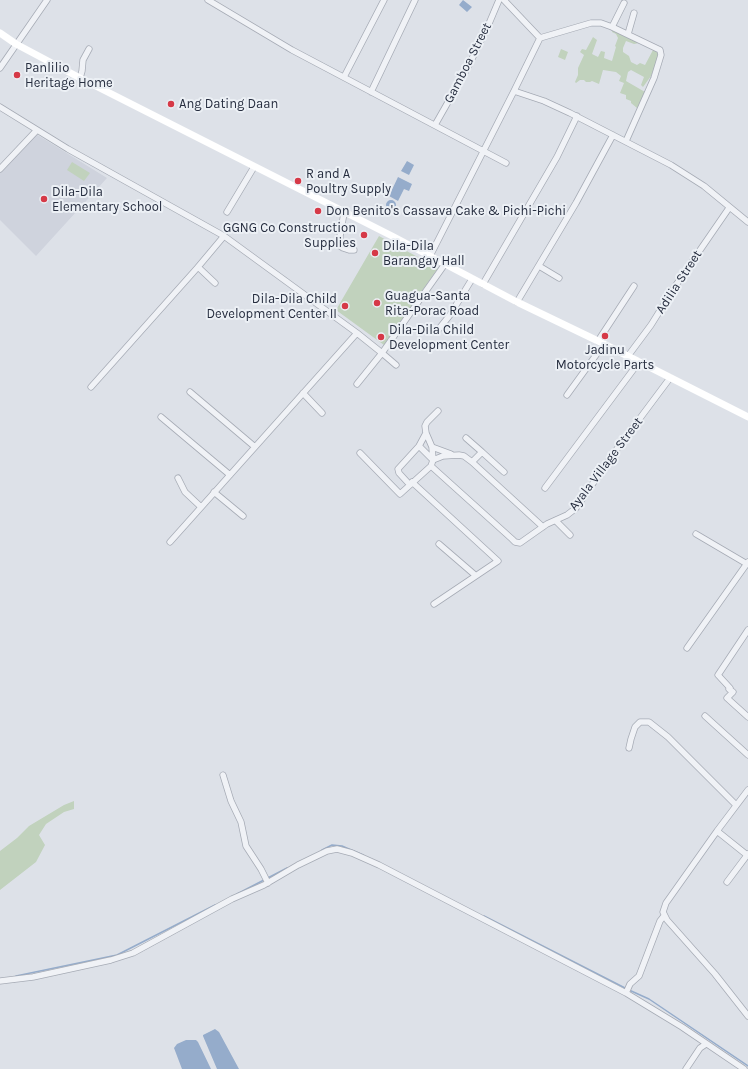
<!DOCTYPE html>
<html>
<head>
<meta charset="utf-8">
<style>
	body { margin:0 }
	canvas { display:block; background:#dde1e8 }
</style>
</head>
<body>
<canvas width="748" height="1069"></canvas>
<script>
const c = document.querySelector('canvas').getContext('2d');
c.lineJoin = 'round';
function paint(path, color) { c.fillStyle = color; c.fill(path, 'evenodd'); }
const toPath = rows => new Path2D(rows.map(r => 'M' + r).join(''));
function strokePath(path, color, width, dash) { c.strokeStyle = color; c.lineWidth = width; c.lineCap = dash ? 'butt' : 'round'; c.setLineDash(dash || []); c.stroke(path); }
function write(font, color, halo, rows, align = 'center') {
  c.font = font + ' Karla,sans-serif'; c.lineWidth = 4; c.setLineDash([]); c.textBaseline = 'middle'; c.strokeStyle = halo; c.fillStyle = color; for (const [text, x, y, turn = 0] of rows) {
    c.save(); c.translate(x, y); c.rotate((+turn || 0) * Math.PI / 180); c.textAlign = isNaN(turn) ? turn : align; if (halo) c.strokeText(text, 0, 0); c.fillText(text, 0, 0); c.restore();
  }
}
const built = toPath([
	[36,134,107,178,36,256,0,220,0,172]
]);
const green = toPath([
	[612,28,639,43,634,44,626,41,623,48,623,52,629,56,631,62,637,65,640,63,645,65,653,50,660,53,651,76,643,87,641,85,644,77,631,70,628,72,626,81,645,92,637,108,631,103,631,101,626,99,626,95,620,93,624,83,619,81,621,76,616,72,603,70,599,84,592,81,590,82,586,82,584,80,580,80,576,83,575,82,578,75,578,68,584,55,580,52,582,49,586,50,593,37,597,40,592,54,598,57,601,51,605,52,604,58,612,61,616,47,615,46,618,38,616,34,612,32],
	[561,49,568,52,565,60,558,57],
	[72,162,90,173,84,181,67,170],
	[379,236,438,268,384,345,336,310],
	[74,801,74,809,64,812,46,824,39,835,45,845,36,862,0,890,0,851,17,838,29,826,64,805]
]);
const water = toPath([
	[463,0,472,7,467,12,459,5],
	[407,161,414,165,409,175,401,171],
	[398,177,412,184,409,191,404,189,398,201,389,196],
	'386 205a5 5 0 1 1 10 0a5 5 0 1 1-10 0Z',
	[215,1029,219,1032,239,1069,217,1069,203,1036,203,1035],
	[186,1040,196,1040,198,1042,211,1069,182,1069,174,1048,177,1044]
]);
const stream = toPath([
	[322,850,332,845,342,846,363,855],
	[237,894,287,868],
	[484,916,625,988],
	[16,976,117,955,215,905],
	[629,990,649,999,748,1066]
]);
const minor = toPath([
	[208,0,292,50,506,163],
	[504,0,540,38,591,23,601,23,612,27,660,50,661,55,654,78,626,141],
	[612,27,624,3],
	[628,34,634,13],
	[0,68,47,0],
	[344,77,384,0],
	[80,78,82,71,83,60,89,49],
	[514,91,544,101,570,113,671,165,704,186,748,222],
	[371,92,415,0],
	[0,107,68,149,224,236,357,333,382,353,357,384],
	[435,125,468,67,488,26,499,0],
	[0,169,37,130],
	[227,212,254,167],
	[344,213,340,236,340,246,343,248,349,250,354,250],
	[430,256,514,91,540,38],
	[539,266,559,278],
	[198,267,215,283],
	[483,284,557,157,577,116],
	[517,302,576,203,613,135],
	[438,330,450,315,472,279],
	[598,341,634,286],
	[628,356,651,325,676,285,729,208],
	[396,365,382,353,445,264],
	[91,387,198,267,224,236],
	[190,392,255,447],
	[303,393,322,413],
	[567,395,604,344],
	[438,411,427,422,425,426,426,433,432,447,433,460,431,466,512,539,515,542,520,543,547,524,567,515,576,508,611,457,670,378],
	[161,417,230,475],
	[419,446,433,460,443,456,459,455,464,456,472,462,482,452,466,438],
	[432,447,451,454],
	[482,452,504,472],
	[360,453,400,494,431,466],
	[472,462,543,527],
	[178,478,185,492,201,507],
	[412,482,498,561,434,604],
	[410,485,399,473,398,469,419,446,426,433],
	[545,488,639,362],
	[214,492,243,516],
	[556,521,570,535],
	[696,534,747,564],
	[170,542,357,333],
	[439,544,475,575],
	[748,630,718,675,730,688,729,689,733,692,727,698,748,717],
	[687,648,748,562],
	[705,716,748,755],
	[629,748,631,739,635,727,640,722,649,722,668,737,736,805],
	[223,775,231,801,241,822,246,846,261,869,268,883],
	[748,790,717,831,666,903,663,912,667,920,715,974,748,1016],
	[717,831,747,855],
	[727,882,748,854],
	[0,981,33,977,111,960,133,953,232,899,264,885,298,865,327,851,337,849,352,853,379,865,626,993,682,1027,744,1069],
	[626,993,630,984,639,976,660,921,664,916],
	[686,1069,700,1048,706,1044]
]);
const secondary = toPath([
	[0,33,16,44,80,78,394,237,517,302,598,341,748,417]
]);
const markers = [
	[17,75,4,"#d63947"],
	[171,104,4,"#d63947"],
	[298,181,4,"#d63947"],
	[44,199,4,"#d63947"],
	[318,211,4,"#d63947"],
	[364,235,4,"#d63947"],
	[375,253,4,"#d63947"],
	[377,303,4,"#d63947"],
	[345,306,4,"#d63947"],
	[605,336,4,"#d63947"],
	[381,337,4,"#d63947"]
];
const streetNames = [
	["Gamboa Street",468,63,-63],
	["Adilia Street",679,282,-57],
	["Ayala Village Street",606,464,-53]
];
const poiNames = [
	["Panlilio",25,68],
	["Heritage Home",25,83],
	["Ang Dating Daan",179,104],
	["R and A",306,174],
	["Poultry Supply",306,189],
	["Dila-Dila",52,192],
	["Elementary School",52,207],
	["Don Benito's Cassava Cake & Pichi-Pichi",326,211],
	["GGNG Co Construction",356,228,"right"],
	["Supplies",356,243,"right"],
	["Dila-Dila",383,246],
	["Barangay Hall",383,261],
	["Guagua-Santa",385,296],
	["Rita-Porac Road",385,311],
	["Dila-Dila Child",337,299,"right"],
	["Development Center II",337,314,"right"],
	["Dila-Dila Child",389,330],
	["Development Center",389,345],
	["Jadinu",605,350,"center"],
	["Motorcycle Parts",605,365,"center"]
];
paint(built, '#cfd3dd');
paint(green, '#c1d2bd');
paint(water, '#95accb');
strokePath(stream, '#95accb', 1.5);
strokePath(minor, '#a6abb5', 7);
strokePath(minor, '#f0f2f6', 5.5);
strokePath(secondary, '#fff', 7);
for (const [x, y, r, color] of markers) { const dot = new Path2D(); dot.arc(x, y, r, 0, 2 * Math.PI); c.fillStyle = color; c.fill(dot); strokePath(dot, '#ecf0f5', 1.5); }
write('13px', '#262d3f', '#ecf0f5', streetNames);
write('13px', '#262d3f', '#ecf0f5', poiNames, 'left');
</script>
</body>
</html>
